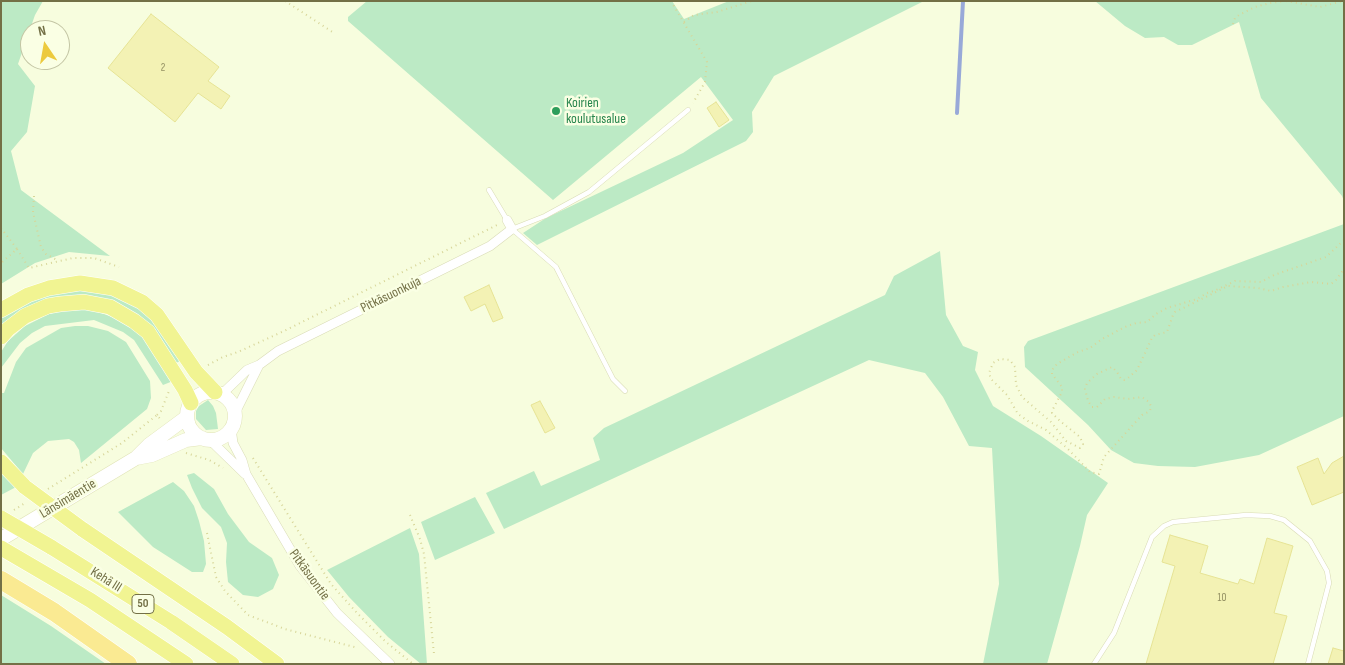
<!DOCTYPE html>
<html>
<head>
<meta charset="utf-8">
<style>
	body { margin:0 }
	#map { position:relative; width:1345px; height:665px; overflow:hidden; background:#f7fdde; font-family:"Sofia Sans Condensed",sans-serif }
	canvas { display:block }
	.frame { position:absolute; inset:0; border:2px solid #737046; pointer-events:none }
	.north { position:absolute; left:20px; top:20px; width:50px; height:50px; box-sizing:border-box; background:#faffe4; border:1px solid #c4c6a5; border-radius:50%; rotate:348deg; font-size:14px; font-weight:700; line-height:20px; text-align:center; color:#737046 }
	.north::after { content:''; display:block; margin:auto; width:18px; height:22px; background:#ecca3e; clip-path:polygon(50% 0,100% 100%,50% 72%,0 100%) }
</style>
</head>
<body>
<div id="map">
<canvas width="1345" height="665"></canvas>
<div class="frame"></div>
<div class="north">N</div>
</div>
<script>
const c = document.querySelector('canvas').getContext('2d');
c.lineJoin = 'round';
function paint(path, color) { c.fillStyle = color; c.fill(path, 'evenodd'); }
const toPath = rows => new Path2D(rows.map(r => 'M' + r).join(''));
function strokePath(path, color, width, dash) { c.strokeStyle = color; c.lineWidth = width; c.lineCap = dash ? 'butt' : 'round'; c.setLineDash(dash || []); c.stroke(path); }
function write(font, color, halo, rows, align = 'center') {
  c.font = font + ' "Sofia Sans Condensed",sans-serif'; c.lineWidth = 5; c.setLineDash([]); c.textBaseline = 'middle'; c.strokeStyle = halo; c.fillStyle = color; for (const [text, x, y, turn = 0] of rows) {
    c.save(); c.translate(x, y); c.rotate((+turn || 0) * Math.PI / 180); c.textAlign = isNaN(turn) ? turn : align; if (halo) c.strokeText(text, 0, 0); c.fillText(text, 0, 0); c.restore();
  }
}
const green = toPath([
	[1,1,43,1,35,15,18,64,35,86,27,132,11,151,21,190,110,256,69,252,35,263,1,284],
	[367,1,672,1,684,19,729,1,924,1,774,76,752,112,753,132,746,141,537,245,523,233,546,218,683,153,733,120,701,77,553,200,348,21,348,17],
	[1095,1,1344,1,1344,201,1342,196,1261,98,1239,22,1192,45,1178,45,1164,37,1145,38,1125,26],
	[1344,224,1344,416,1259,455,1195,467,1158,466,1134,463,1111,450,1088,425,1025,367,1024,347,1028,341],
	[940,251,946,315,963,346,978,352,975,370,993,406,1041,436,1108,483,1087,515,1080,546,1047,664,983,664,999,584,992,448,969,446,943,397,925,373,869,360,504,529,486,493,534,471,541,486,600,460,593,438,604,428,885,295,894,276],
	[97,289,145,310,182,360,176,363,162,340,152,328,97,298,1,328,1,317,12,310,54,291],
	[69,309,93,310,123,321,146,340,173,381,163,385,134,340,123,332,94,320,45,326,32,333,20,343,1,368,1,352,8,341,25,326,49,314],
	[75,326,88,326,108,331,126,342,150,381,151,398,147,409,81,463,79,450,74,442,69,439,48,441,33,453,23,474,1,448,1,393,4,393,16,362,26,348,61,328],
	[208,400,213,406,216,413,218,429,206,430,196,419,196,411,199,406],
	[1,470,16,487,1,495],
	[194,473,214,489,228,514,249,542,272,558,279,575,273,589,258,597,243,595,228,582,226,562,227,543,221,527,202,508,192,488,187,475],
	[173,482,184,491,194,506,199,521,204,541,206,564,203,572,192,572,153,547,118,512],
	[475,497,495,533,435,560,421,522],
	[410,528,419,554,427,664,421,664,388,637,349,597,327,570],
	[1,595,51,626,106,664,1,664]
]);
const stream = toPath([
	[957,113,963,1]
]);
const building = toPath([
	[151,14,219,67,208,81,230,96,221,109,198,93,175,122,108,68,151,14],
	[716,102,729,120,719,127,707,108,716,102],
	[489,285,503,318,493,322,485,304,471,311,464,297,489,285],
	[540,401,555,428,545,433,531,405,540,401],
	[1344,456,1344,492,1312,505,1297,467,1318,458,1324,474,1332,463,1344,456],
	[1170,535,1208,546,1200,573,1238,584,1240,579,1254,584,1267,538,1293,546,1274,613,1287,616,1273,664,1146,664,1175,566,1162,562,1170,535],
	[1333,648,1344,651,1344,664,1328,664,1333,648]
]);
const path = toPath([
	[285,1,334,33],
	[671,1,707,62,705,82,693,103],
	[1286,1,1320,7,1343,1],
	[684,22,694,15,717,12,752,1],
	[1233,24,1235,18,1239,15,1255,7,1270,3,1286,1],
	[34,196,33,212,41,247,46,254,57,260],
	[1,228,17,249,1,263],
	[1344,240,1326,257,1274,275,1261,282,1235,281,1214,291,1207,293,1197,299,1167,308,1156,314,1147,322,1136,323,1125,327,1102,339,1090,348,1078,352,1057,364,1052,370,1052,374,1062,387,1062,392,1053,409,1052,413,1060,421,1080,437,1083,444,1080,448,1066,441,1051,422,1022,397,1016,385,1015,367,1010,360,1000,359,993,363,989,373,991,379,1007,395,1018,414,1028,421,1046,430,1068,449,1090,472,1099,474,1104,457,1142,415,1150,411,1151,406,1149,402,1142,397,1128,399,1114,397,1105,399,1097,407,1092,407,1088,401,1085,389,1087,383,1097,374,1112,367,1117,372,1121,379,1124,380,1128,378,1137,370,1152,338,1155,335,1167,332,1173,315,1175,312,1228,286,1258,288,1271,291,1283,287,1311,282,1331,284,1336,280,1344,269],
	[17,249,29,268,73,258,94,258,119,267],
	[208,365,223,357,238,352,284,331,499,224],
	[157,415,161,411,169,391],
	[186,453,209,460,223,468],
	[253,458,331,584,357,613,386,642,413,664],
	[48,489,122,443,157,415,161,420],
	[14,510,25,503],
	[410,515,420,539,424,554,434,654],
	[207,533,216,577,225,591,248,615,285,629,358,648]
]);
const service = toPath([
	[489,190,507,220],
	[625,391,613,379,556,267,512,229,545,216,589,192,688,110],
	[1094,664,1114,633,1152,537,1164,526,1173,522,1246,515,1270,516,1284,520,1310,541,1327,571,1329,583,1308,664]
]);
const minor = toPath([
	[222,394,247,370,259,365,278,351,490,246,512,229,507,220],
	[235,413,259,365],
	[231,428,233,443,242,460,246,474,300,566,337,613,390,664],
	[210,440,245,474]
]);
const secondary = toPath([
	'187 416a24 24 0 1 1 48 0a24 24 0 1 1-48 0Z',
	[136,458,152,455,186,440,202,438],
	[1,539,136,458,149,445,187,417]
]);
const trunk = toPath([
	[1,310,28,295,49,288,80,283,113,288,142,302,157,315,196,372,215,392],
	[1,337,8,329,25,316,48,306,60,304,84,302,110,307,134,321,148,332,185,390,191,403],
	[1,462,25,487],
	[82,529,227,627,277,664],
	[51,547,171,622,232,664],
	[1,548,90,600,186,664]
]);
const motorway = toPath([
	[1,580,54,612,128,664]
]);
const trunkBridge = toPath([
	[25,487,82,529],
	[1,518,51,547]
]);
const markers = [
	[556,111,5,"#2e9e5b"]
];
const numberNames = [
	["2",163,68],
	["10",1222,598]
];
const shields = [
	[143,604,22]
];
const shieldNames = [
	["50",143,604]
];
const leisureNames = [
	["Koirien",566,103],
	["koulutusalue",566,119]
];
const streetNames = [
	["Pitkäsuonkuja",391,295,-26],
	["Länsimäentie",68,499,-31],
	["Pitkäsuontie",309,575,54],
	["Kehä III",106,580,32]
];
paint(green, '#bceac5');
strokePath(stream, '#98a9d8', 4);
paint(building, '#f3f2b4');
strokePath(building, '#e6e394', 1);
strokePath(service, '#d9dbb5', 5.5);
strokePath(minor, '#d9dbb5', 10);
strokePath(secondary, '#e0e3b5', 15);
strokePath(trunk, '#fff', 16);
strokePath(motorway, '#fff', 19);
strokePath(path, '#d7d598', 2, [1, 4]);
strokePath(service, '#fff', 4.5);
strokePath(minor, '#fff', 9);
strokePath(secondary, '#fff', 14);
strokePath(trunk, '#f1f492', 15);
strokePath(motorway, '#faea92', 18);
strokePath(trunkBridge, '#fff', 16, []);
strokePath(trunkBridge, '#f1f492', 15);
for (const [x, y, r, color] of markers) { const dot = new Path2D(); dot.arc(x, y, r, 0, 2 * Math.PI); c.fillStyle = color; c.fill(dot); strokePath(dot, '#faffe4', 2); }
write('11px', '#939062', null, numberNames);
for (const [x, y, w] of shields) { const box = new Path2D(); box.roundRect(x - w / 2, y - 9.5, w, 19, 4); c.fillStyle = '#faffe4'; c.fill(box); strokePath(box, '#737046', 1); }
write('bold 12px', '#737046', null, shieldNames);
write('14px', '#27864d', '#faffe4', leisureNames, 'left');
write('14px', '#737046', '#faffe4', streetNames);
</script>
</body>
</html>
